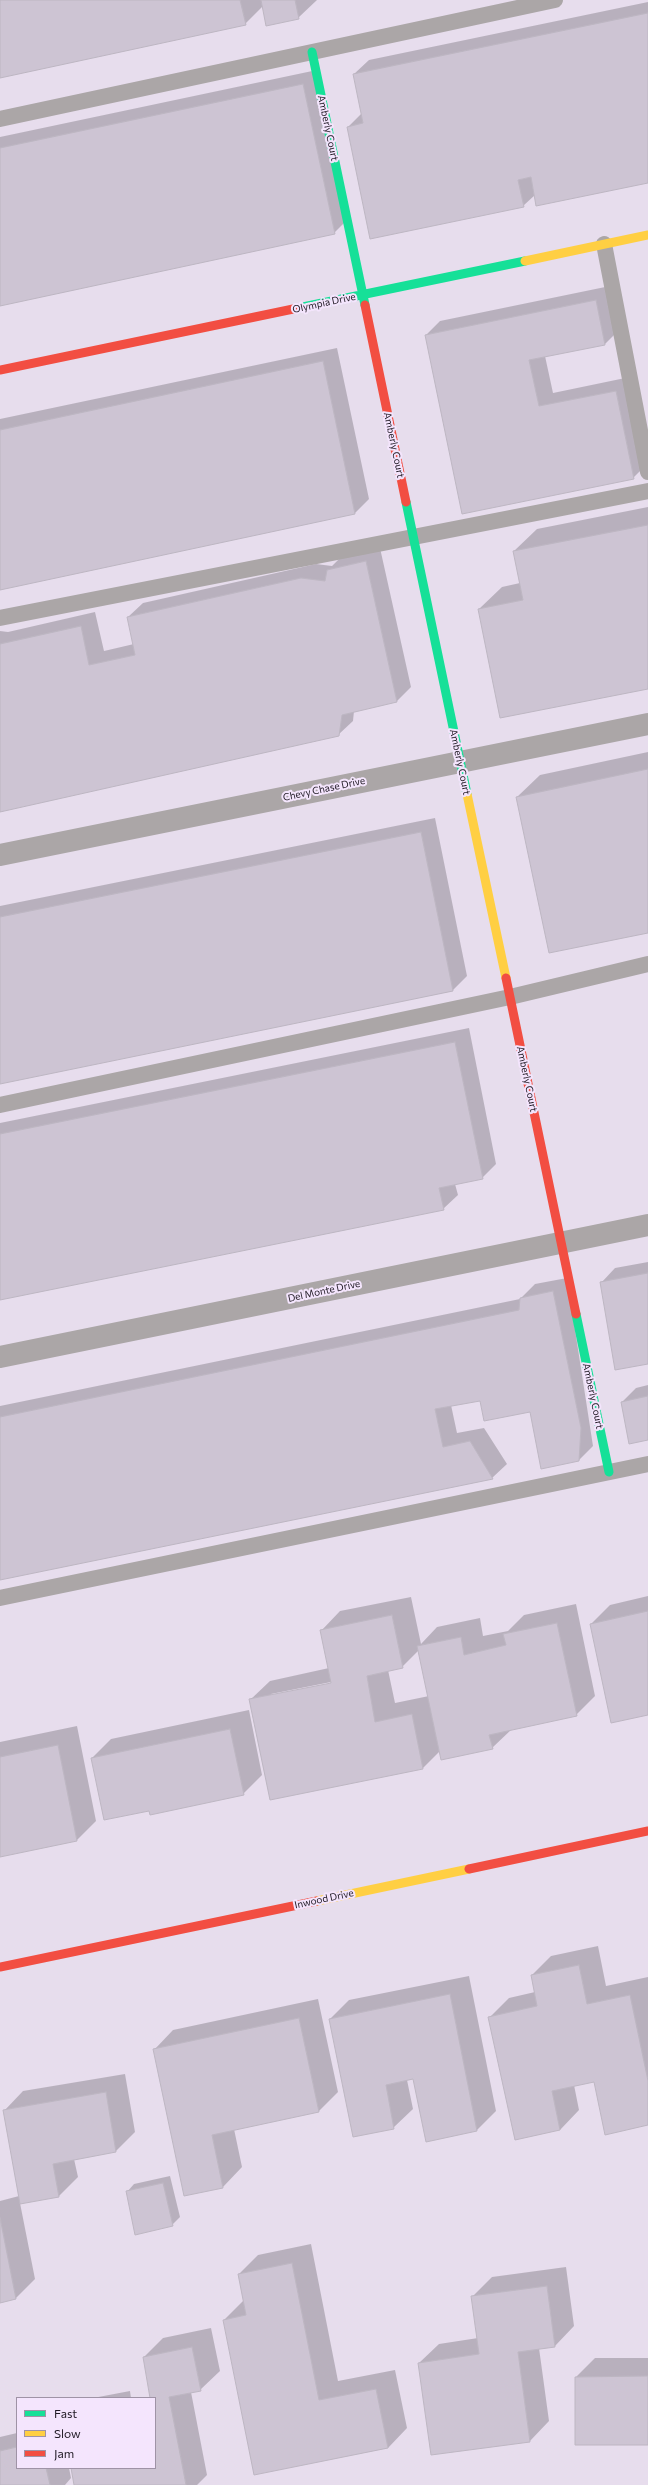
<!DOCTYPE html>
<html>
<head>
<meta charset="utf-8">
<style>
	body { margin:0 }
	#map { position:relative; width:648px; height:2485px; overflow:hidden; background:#e7dded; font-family:Commissioner,sans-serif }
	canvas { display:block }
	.legend { position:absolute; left:16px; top:2397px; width:140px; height:72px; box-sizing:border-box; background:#f4e5fd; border:1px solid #9f93a6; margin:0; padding:5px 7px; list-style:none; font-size:12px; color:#1f1923 }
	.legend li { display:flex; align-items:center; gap:8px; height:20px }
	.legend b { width:20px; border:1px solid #9f93a6 }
</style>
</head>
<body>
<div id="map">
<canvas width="648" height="2485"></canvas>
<ul class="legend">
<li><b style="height:5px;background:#16e098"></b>Fast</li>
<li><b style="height:5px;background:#ffcf43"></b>Slow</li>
<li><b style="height:5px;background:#f24e42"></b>Jam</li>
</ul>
</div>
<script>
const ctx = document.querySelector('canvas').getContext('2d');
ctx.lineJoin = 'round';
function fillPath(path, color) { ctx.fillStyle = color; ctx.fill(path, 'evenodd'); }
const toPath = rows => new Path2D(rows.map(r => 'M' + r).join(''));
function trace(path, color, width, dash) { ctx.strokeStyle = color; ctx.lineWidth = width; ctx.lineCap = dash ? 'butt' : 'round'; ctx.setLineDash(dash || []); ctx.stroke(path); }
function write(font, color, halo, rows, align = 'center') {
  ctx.font = font + ' Commissioner,sans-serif'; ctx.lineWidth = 4; ctx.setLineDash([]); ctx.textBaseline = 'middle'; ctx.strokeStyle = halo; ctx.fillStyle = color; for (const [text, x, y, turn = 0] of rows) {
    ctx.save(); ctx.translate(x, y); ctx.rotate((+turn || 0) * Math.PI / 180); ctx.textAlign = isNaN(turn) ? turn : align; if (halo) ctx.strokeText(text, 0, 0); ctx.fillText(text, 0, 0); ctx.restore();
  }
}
fillPath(toPath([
	[0,0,317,0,298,18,263,6,245,24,0,77],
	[648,2,648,182,535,195,523,206,348,127,362,113,354,74,369,60],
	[317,70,348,219,334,233,0,304,0,137],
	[610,286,619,330,605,344,545,356,553,393,630,377,647,464,633,478,426,335,440,321],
	[337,348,369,499,355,513,0,589,0,419],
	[648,507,648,688,479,609,502,587,520,583,514,551,537,529],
	[380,548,411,687,397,701,354,711,353,721,338,735,0,811,0,631,8,632,95,612,104,651,134,644,128,617,143,603,316,564,332,566,342,556],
	[648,752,648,932,517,797,540,775],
	[435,818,467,976,452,991,0,1082,0,906],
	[469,1028,496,1164,482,1178,455,1184,458,1195,443,1209,0,1299,0,1123],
	[648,1262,648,1363,601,1283,615,1268],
	[567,1278,593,1446,579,1460,530,1411,480,1399,451,1405,457,1433,484,1428,507,1464,492,1478,0,1579,0,1406,520,1299,535,1284],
	[648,1385,648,1439,622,1402,636,1388],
	[648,1596,648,1714,591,1624,610,1605],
	[411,1597,421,1644,437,1627,480,1618,483,1636,508,1631,524,1615,576,1604,595,1696,576,1715,512,1729,492,1748,440,1751,423,1768,270,1799,250,1700,270,1681,329,1668,321,1631,340,1611],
	[419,1650,429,1696,395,1703,388,1670,402,1667],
	[336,1681,336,1683,271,1696,271,1694],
	[249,1710,262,1775,243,1794,150,1809,92,1758,111,1739],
	[77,1726,96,1821,77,1840,0,1856,0,1742],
	[598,1946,606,1986,648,1977,648,2124,595,2081,574,2085,579,2110,560,2130,490,2017,509,1998,535,1992,532,1975,551,1956],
	[469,1976,496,2111,477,2130,427,2141,414,2078,407,2080,413,2109,393,2128,330,2019,349,2000],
	[318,1999,338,2092,319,2111,234,2129,242,2167,223,2187,154,2050,173,2030],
	[125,2074,135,2132,116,2151,74,2159,78,2177,59,2196,20,2203,35,2279,16,2298,0,2302,0,2201,19,2196,4,2111,23,2091],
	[170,2176,180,2217,172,2225,127,2192,134,2184],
	[311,2244,338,2381,395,2370,407,2428,388,2448,254,2474,224,2320,244,2300,239,2274,258,2255],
	[566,2267,574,2326,555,2346,539,2348,549,2421,530,2441,432,2454,419,2363,439,2344,478,2338,472,2297,492,2277],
	[211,2328,220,2371,200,2390,191,2392,207,2475,197,2485,75,2485,72,2468,155,2468,155,2398,151,2398,144,2357,163,2338],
	[595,2358,648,2358,648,2444,576,2377],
	[130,2391,131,2398,93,2398],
	[17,2433,17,2468,69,2468,71,2478,65,2485,0,2485,0,2437]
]), '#0003');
const building = toPath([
	[0,0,240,0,246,25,0,78,0,0],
	[261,0,295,0,299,19,266,26,261,0],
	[648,13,648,183,536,206,531,177,518,180,524,207,370,239,347,127,363,123,353,74,648,13],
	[303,84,335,234,0,306,0,148,303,84],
	[596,300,605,345,529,360,539,406,616,391,634,479,462,514,425,335,596,300],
	[323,361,355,514,0,590,0,430,323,361],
	[648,525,648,689,500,718,478,609,523,600,513,551,648,525],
	[366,561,397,702,342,715,339,736,0,812,0,644,81,626,89,665,135,655,127,617,301,578,325,581,327,570,366,561],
	[648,769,648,933,549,953,516,797,648,769],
	[421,832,453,991,0,1084,0,917,421,832],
	[455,1042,483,1179,439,1188,444,1210,0,1300,0,1134,455,1042],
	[648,1273,648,1364,615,1370,600,1282,648,1273],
	[553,1291,581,1428,579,1461,541,1469,530,1412,484,1421,480,1401,435,1409,443,1447,470,1441,493,1479,0,1580,0,1417,519,1310,520,1298,553,1291],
	[648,1396,648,1440,629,1444,621,1402,648,1396],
	[648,1611,648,1715,611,1723,590,1624,648,1611],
	[392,1615,403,1668,367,1676,375,1722,412,1714,423,1769,270,1800,249,1699,331,1683,320,1630,392,1615],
	[557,1623,577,1716,489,1735,493,1749,441,1760,417,1646,461,1637,464,1655,506,1645,503,1634,557,1623],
	[230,1729,244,1795,150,1815,149,1811,104,1820,91,1758,230,1729],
	[58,1745,77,1841,0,1857,0,1757,58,1745],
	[579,1965,587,2004,630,1995,648,2081,648,2125,605,2135,594,2082,552,2091,560,2130,515,2140,488,2017,537,2006,531,1975,579,1965],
	[450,1994,477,2131,426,2142,413,2079,386,2085,394,2129,353,2137,329,2019,450,1994],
	[299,2018,319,2112,212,2135,223,2188,184,2196,153,2049,299,2018],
	[106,2092,116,2152,53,2164,59,2197,20,2204,3,2110,106,2092],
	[163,2183,173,2226,135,2235,126,2191,163,2183],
	[0,2218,16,2299,0,2303,0,2218],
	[292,2263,319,2400,376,2389,388,2448,254,2475,223,2320,246,2315,238,2274,292,2263],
	[547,2286,555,2347,518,2352,530,2442,431,2455,418,2363,479,2354,471,2296,547,2286],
	[192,2347,201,2391,169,2397,186,2485,74,2485,71,2468,155,2468,155,2398,150,2398,143,2357,192,2347],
	[648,2376,648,2445,575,2445,575,2377,648,2376],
	[17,2447,17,2468,46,2468,50,2485,0,2485,0,2451,17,2447]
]);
fillPath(building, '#cdc4d3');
trace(building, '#bdb6c2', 1);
trace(toPath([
	[0,119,555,0],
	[604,244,648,472],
	[0,618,648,491],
	[0,1105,510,997,648,964],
	[0,1598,648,1464]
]), '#aba6a7', 16);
trace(toPath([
	[0,855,648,724],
	[0,1357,648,1225]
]), '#aba6a7', 22);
trace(toPath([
	[312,52,365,305],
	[298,308,525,261],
	[406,502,467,794],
	[576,1314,609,1472]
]), '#16e098', 9);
trace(toPath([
	[525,261,648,235],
	[467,794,506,978],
	[317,1901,469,1869]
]), '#ffcf43', 9);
trace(toPath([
	[365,305,406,502],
	[0,370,298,308],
	[506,978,576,1314],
	[469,1869,648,1831],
	[0,1967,317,1901]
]), '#f24e42', 9);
write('10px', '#1f1923', '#f4e5fd', [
	["Amberly Court",328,128,78],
	["Olympia Drive",324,303,-12],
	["Amberly Court",394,445,78],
	["Amberly Court",460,762,78],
	["Chevy Chase Drive",324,789,-12],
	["Amberly Court",527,1079,78],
	["Del Monte Drive",324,1291,-12],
	["Amberly Court",593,1396,78],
	["Inwood Drive",324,1899,-12]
]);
</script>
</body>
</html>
